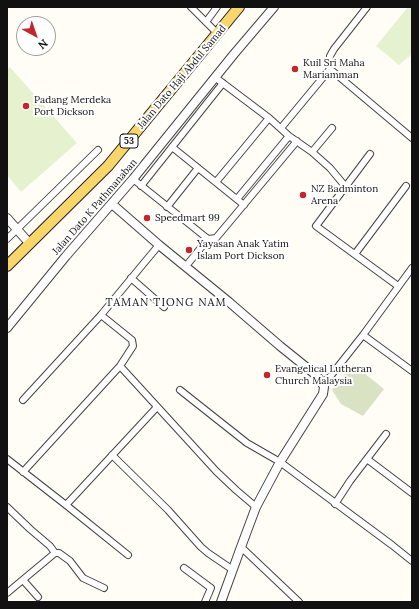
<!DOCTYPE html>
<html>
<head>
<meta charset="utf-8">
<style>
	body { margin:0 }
	#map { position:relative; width:419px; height:609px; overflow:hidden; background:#fffdf5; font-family:Lora,serif }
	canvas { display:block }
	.frame { position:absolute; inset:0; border:8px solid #111; pointer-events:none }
	.north { position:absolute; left:16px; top:16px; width:40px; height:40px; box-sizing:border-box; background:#fff; border:1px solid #a0a0a0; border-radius:50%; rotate:140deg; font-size:11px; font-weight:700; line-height:16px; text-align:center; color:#111 }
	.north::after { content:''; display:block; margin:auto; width:14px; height:18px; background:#c4262e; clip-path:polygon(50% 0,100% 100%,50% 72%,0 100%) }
</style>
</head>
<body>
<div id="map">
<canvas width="419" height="609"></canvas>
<div class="frame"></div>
<div class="north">N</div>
</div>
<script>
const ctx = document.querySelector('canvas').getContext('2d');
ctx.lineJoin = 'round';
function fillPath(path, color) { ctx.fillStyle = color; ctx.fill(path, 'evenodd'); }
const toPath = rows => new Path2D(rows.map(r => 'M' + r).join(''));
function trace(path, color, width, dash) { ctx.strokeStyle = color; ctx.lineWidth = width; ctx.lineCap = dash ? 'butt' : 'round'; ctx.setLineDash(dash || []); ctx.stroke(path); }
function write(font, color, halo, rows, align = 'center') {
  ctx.font = font + ' Lora,serif'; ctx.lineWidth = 4; ctx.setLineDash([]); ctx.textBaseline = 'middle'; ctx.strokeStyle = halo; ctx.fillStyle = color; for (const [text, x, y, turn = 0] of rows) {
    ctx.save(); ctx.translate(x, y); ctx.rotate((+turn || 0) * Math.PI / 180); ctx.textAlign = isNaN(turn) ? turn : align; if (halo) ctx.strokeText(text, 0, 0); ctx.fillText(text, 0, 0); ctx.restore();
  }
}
fillPath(toPath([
	[353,364,384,389,363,416,341,404,332,390]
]), '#d9e3c4');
fillPath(toPath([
	[408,7,412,7,412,54,399,65,376,46],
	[10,67,77,143,21,192,7,175,7,70]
]), '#e6f2cf');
const minor = toPath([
	[191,7,218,34],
	[367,7,334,49,330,56,329,63,330,69,412,138],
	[206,22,217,7],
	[216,78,269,118,289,136,312,152,330,168,345,186],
	[281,128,330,69],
	[172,147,244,205],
	[312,152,332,128],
	[370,154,316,226,398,286],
	[133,179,208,239],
	[216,182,269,118],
	[141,186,223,83],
	[237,199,289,136],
	[167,207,198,168],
	[7,239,98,150],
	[355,254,406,186],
	[186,266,208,239,216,238,297,141],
	[131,278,164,307],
	[363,335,412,371],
	[120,366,216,471,236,490,256,507],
	[322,383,329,378,363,335,412,268],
	[180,390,247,443,280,462,392,545,412,561],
	[23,400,101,315,144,263,159,245],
	[112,455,168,510,201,547,208,553,233,570],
	[7,459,66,505,128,555],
	[367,459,412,493],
	[23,472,120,366,133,346,132,340,101,315],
	[335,504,350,481,386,434],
	[66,505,157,407],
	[7,507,30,529,50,546,55,553,59,553,70,561,83,578,104,588],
	[241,547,299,602],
	[184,568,211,588,205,602],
	[23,580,38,597],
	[7,593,55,553]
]);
const tertiary = toPath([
	[112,204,159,245,229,302,280,346,316,375,322,383,324,387,323,394,280,462,256,507,241,547,221,602],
	[7,218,30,244],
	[7,328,66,256,133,179,234,54,274,7]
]);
const primary = toPath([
	[7,266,108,166,239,7]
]);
trace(minor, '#444', 8);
trace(tertiary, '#444', 10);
trace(primary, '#222', 12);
trace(minor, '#fff', 6);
trace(tertiary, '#fff', 8);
trace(primary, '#f9d66b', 10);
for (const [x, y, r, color] of [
	[295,69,4,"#c4262e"],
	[26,106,4,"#c4262e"],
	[303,195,4,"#c4262e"],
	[147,218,4,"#c4262e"],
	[189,250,4,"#c4262e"],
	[267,375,4,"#c4262e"]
]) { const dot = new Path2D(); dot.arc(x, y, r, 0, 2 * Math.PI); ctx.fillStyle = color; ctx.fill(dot); trace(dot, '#fff', 1.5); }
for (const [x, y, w] of [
	[129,141,18]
]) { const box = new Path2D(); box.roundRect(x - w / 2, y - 7, w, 14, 3); ctx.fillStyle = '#fff'; ctx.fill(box); trace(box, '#111', 1); }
write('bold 9px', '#111', null, [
	["53",129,141]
]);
write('10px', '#111', '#fff', [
	["Kuil Sri Maha",303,63],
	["Mariamman",303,75],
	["Padang Merdeka",34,100],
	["Port Dickson",34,112],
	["NZ Badminton",311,189],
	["Arena",311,201],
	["Speedmart 99",155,218],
	["Yayasan Anak Yatim",197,244],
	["Islam Port Dickson",197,256],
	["Evangelical Lutheran",275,369],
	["Church Malaysia",275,381]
], 'left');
write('10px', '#111', '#fff', [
	["Jalan Dato Haji Abdul Samad",182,77,-50],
	["Jalan Dato K Pathmanaban",95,207,-49]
]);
ctx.letterSpacing = '1px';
write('11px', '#111', '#fff', [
	["TAMAN TIONG NAM",166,303]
]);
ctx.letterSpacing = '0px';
</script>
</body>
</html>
